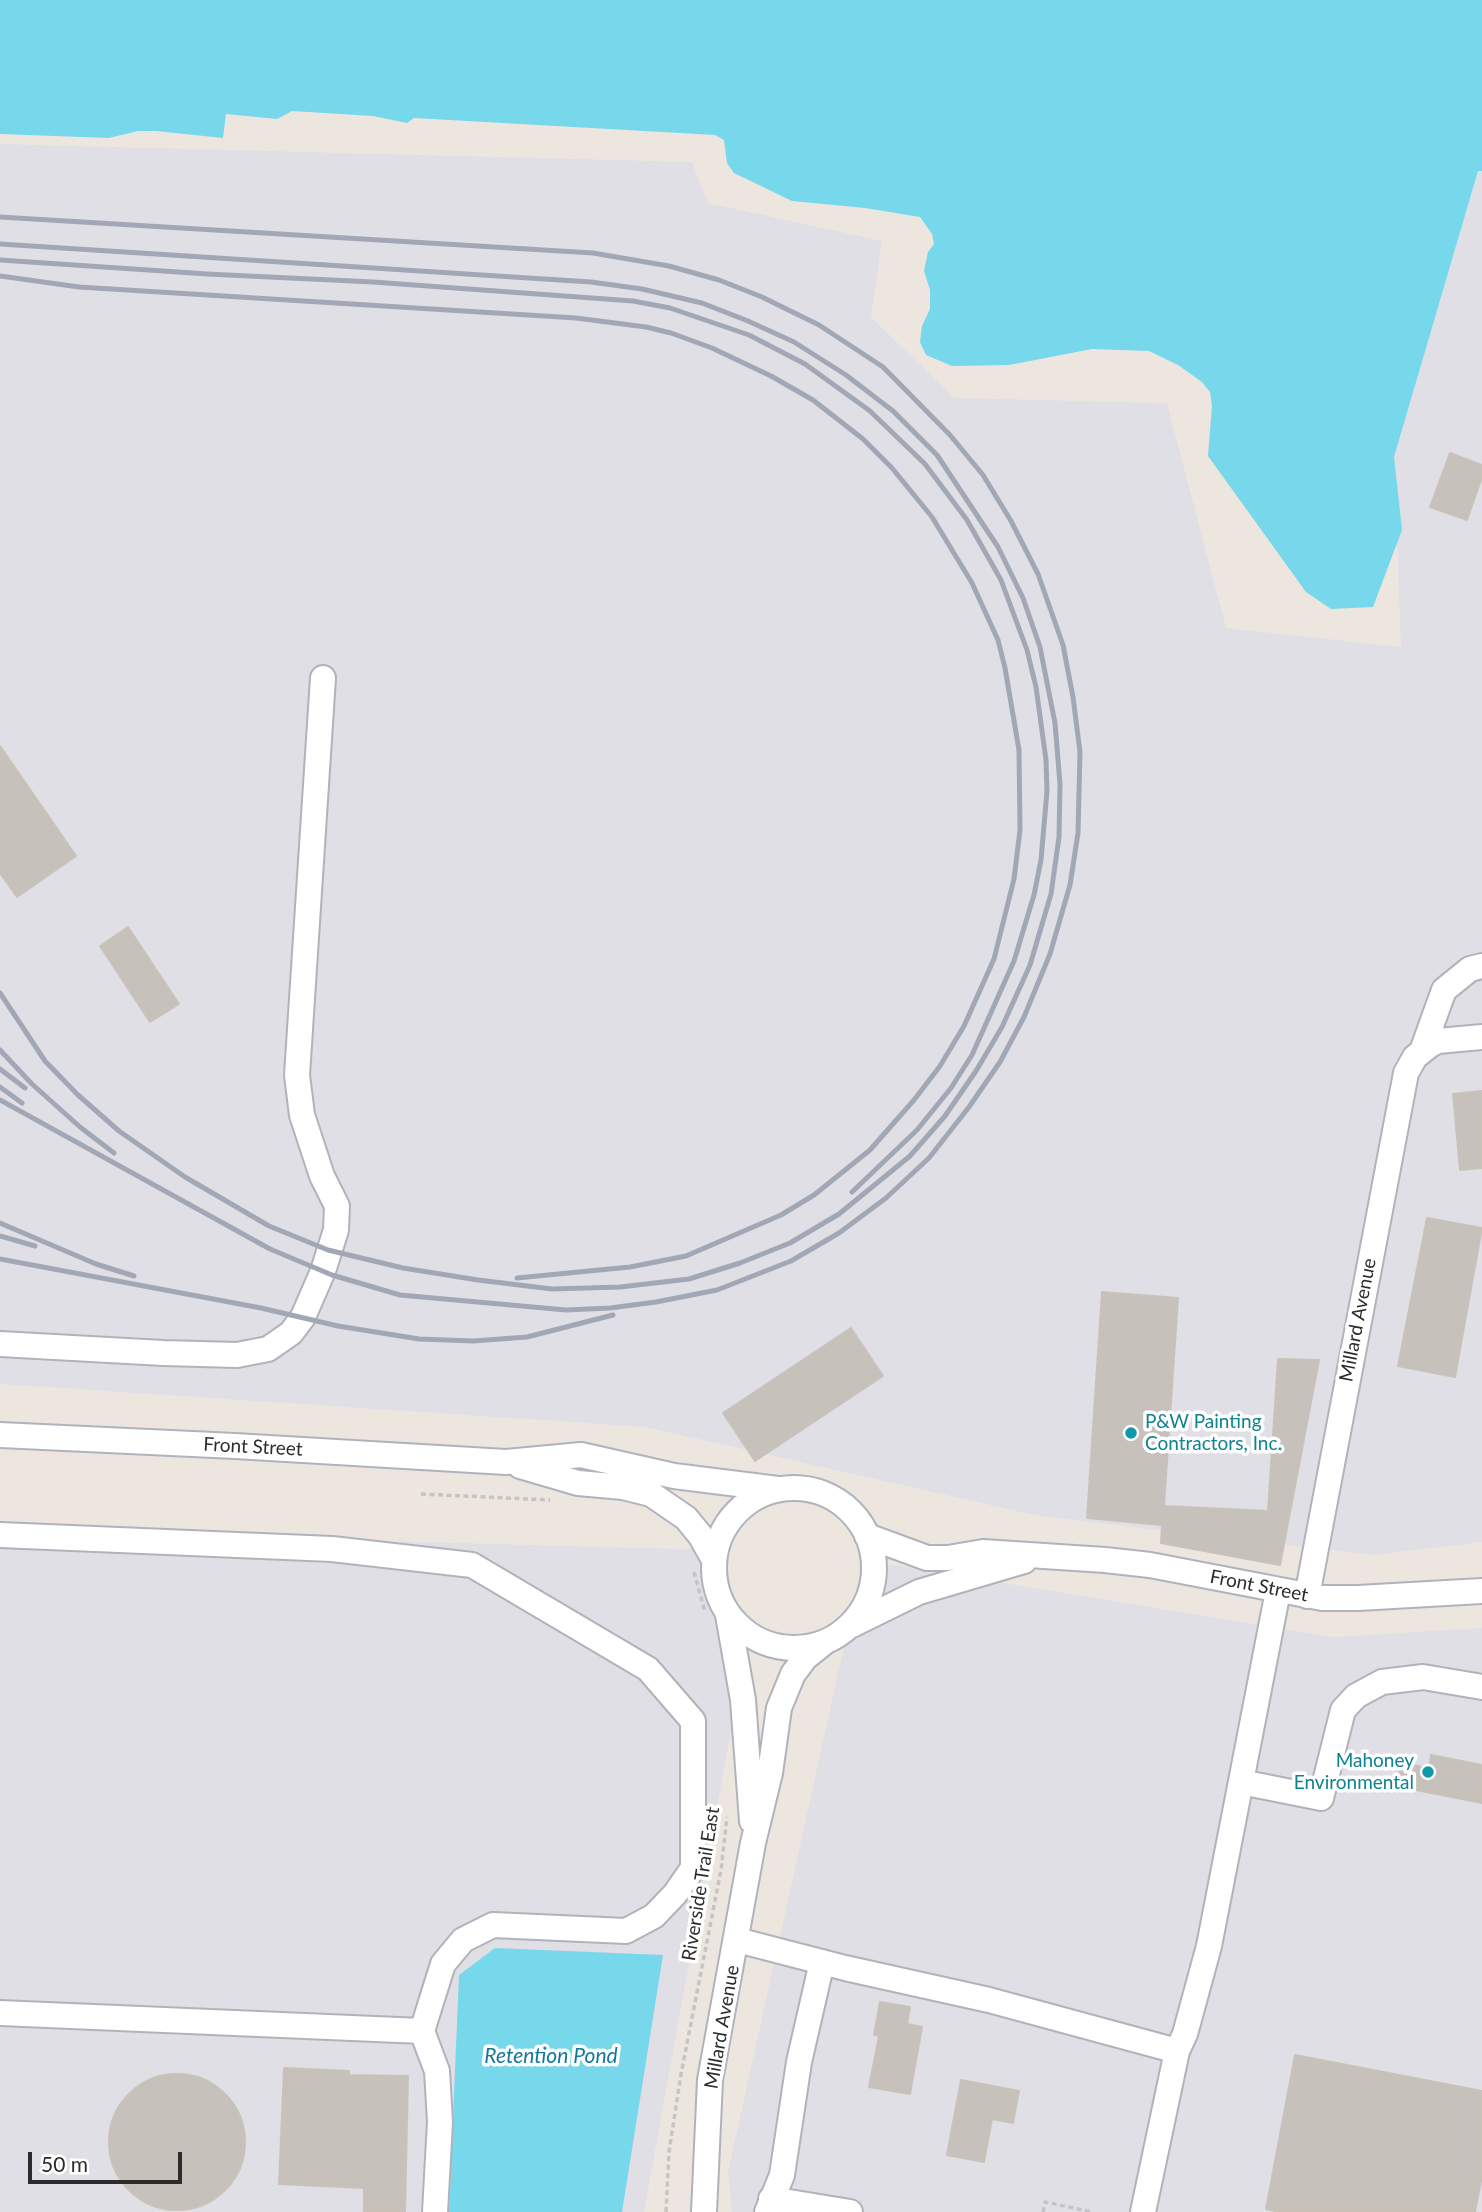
<!DOCTYPE html>
<html>
<head>
<meta charset="utf-8">
<style>
	body { margin:0 }
	#map { position:relative; width:1482px; height:2212px; overflow:hidden; background:#ede6df; font-family:Lato,sans-serif }
	canvas { display:block }
	.scale { position:absolute; left:28px; top:2152px; width:154px; height:32px; box-sizing:border-box; border:4px solid #2c2c2c; border-top:0; padding-left:9px; font-size:21px; line-height:24px; white-space:nowrap; color:#2c2c2c; -webkit-text-stroke:5px #fff; paint-order:stroke }
</style>
</head>
<body>
<div id="map">
<canvas width="1482" height="2212"></canvas>
<div class="scale">50 m</div>
</div>
<script>
const ctx = document.querySelector('canvas').getContext('2d');
ctx.lineJoin = 'round';
function fillPath(path, color) { ctx.fillStyle = color; ctx.fill(path, 'evenodd'); }
const toPath = rows => new Path2D(rows.map(r => 'M' + r).join(''));
function trace(path, color, width, dash) { ctx.strokeStyle = color; ctx.lineWidth = width; ctx.lineCap = dash ? 'butt' : 'round'; ctx.setLineDash(dash || []); ctx.stroke(path); }
function write(font, color, halo, rows, align = 'center') {
  ctx.font = font + ' Lato,sans-serif'; ctx.lineWidth = 7; ctx.setLineDash([]); ctx.textBaseline = 'middle'; ctx.strokeStyle = halo; ctx.fillStyle = color; for (const [text, x, y, turn = 0] of rows) {
    ctx.save(); ctx.translate(x, y); ctx.rotate((+turn || 0) * Math.PI / 180); ctx.textAlign = isNaN(turn) ? turn : align; if (halo) ctx.strokeText(text, 0, 0); ctx.fillText(text, 0, 0); ctx.restore();
  }
}
fillPath(toPath([
	[0,144,692,162,708,203,882,241,871,317,954,398,1167,403,1226,628,1401,647,1394,457,1478,170,1482,171,1482,1542,1374,1555,1039,1516,645,1427,0,1384],
	[0,1531,723,1550,745,1653,644,2212,0,2212],
	[863,1560,1333,1637,1482,1628,1482,2212,732,2212,728,2172]
]), '#e1dfe6');
fillPath(toPath([
	[0,0,1482,0,1482,171,1478,171,1394,457,1402,530,1373,607,1331,609,1306,592,1208,456,1212,406,1210,392,1202,382,1178,365,1149,351,1092,349,1009,365,952,366,926,355,920,342,922,326,930,309,930,290,924,271,928,252,934,244,932,234,920,217,865,208,792,201,734,173,727,163,724,140,715,135,414,118,407,123,373,116,292,111,277,119,226,114,223,138,156,131,138,131,109,138,0,134],
	[495,1948,663,1955,622,2212,449,2212,459,1975]
]), '#77d7eb');
const building = toPath([
	[1450,453,1482,465,1482,477,1467,520,1430,507,1450,453],
	[0,746,76,856,17,897,0,873,0,746],
	[128,927,179,1004,150,1022,100,946,128,927],
	[1482,1091,1482,1168,1460,1170,1453,1094,1482,1091],
	[1427,1218,1482,1228,1455,1377,1398,1366,1427,1218],
	[1102,1292,1178,1298,1164,1506,1268,1511,1278,1359,1319,1360,1280,1565,1161,1543,1162,1525,1087,1518,1102,1292],
	[851,1328,883,1376,755,1461,723,1413,851,1328],
	[1431,1755,1482,1765,1482,1803,1396,1786,1401,1763,1429,1768,1431,1755],
	[880,2002,910,2007,907,2024,922,2027,910,2094,869,2087,879,2036,874,2035,880,2002],
	[1295,2055,1482,2091,1482,2176,1475,2212,1280,2212,1266,2209,1295,2055],
	[284,2068,349,2071,349,2075,408,2076,405,2212,364,2212,364,2188,279,2184,284,2068],
	'109 2142a68 68 0 1 1 136 0a68 68 0 1 1-136 0Z',
	[961,2080,1019,2091,1013,2123,992,2119,984,2162,947,2155,961,2080]
]);
fillPath(building, '#c6c1bb');
trace(building, '#c9c2b9', 2);
const minor = toPath([
	[1422,1051,1444,990,1470,969,1482,966],
	[0,1344,163,1353,237,1355,268,1349,291,1333,303,1317,323,1271,336,1230,337,1206,322,1176,302,1115,297,1075,323,678],
	[0,1435,235,1446,506,1462,581,1455,674,1476,778,1489],
	[520,1466,578,1483,623,1487,651,1494,686,1518,700,1535,714,1560],
	'714 1568a80 80 0 1 1 160 0a80 80 0 1 1-160 0Z',
	[0,1535,332,1549,472,1565,648,1669,693,1721,693,1868,675,1894,654,1916,626,1931,493,1925,463,1940,443,1964,422,2031,0,2013],
	[867,1536,927,1558,948,1558,983,1552,1105,1560,1150,1565,1322,1598,1358,1598,1482,1591],
	[1307,1596,1406,1073,1415,1057,1430,1045,1438,1041,1482,1037],
	[728,1615,743,1700,752,1821],
	[852,1625,919,1592,1024,1561],
	[1241,1782,1321,1798,1343,1710,1356,1696,1382,1682,1423,1677,1482,1687],
	[737,1940,845,1968,989,2000,1177,2051,1185,2034,1209,1946,1278,1591],
	[422,2031,437,2071,440,2122,435,2212],
	[771,2199,850,2212],
	[704,2212,710,2080,753,1843,770,1773,779,1708,793,1674,805,1658,825,1642],
	[767,2212,782,2175,799,2062,822,1962],
	[1143,2212,1177,2051]
]);
trace(minor, '#b0b3bc', 28);
trace(toPath([
	[421,1494,550,1500],
	[694,1572,705,1612],
	[666,2212,669,2152,681,2074,721,1870,727,1817],
	[1043,2212,1045,2202,1093,2212]
]), '#c4c4c4', 3.5, [5, 3.5]);
trace(minor, '#fff', 24);
trace(toPath([
	[0,217,593,253,669,266,719,280,762,297,819,325,883,367,950,435,983,475,1011,521,1038,574,1063,645,1073,697,1080,752,1078,833,1070,885,1050,954,1024,1017,1000,1062,969,1107,929,1158,886,1198,839,1233,791,1261,717,1290,656,1302,610,1308,566,1310,400,1295,332,1275,270,1249,0,1100],
	[0,244,591,282,642,289,702,303,748,321,794,342,846,375,893,411,937,455,998,547,1023,598,1040,647,1055,723,1060,784,1059,837,1051,894,1030,965,1002,1027,976,1071,945,1116,910,1156,839,1214,790,1243,740,1263,689,1279,620,1287,552,1289,478,1280,403,1268,328,1250,269,1226,185,1177,119,1131,78,1095,45,1061,0,993],
	[0,260,207,274,373,282,633,301,670,308,749,335,805,364,870,411,925,464,967,520,1001,580,1027,650,1036,687,1046,760,1047,791,1041,860,1034,895,1014,961,972,1055,951,1088,917,1130,852,1192],
	[0,276,79,287,576,318,646,327,671,333,712,348,771,376,813,400,863,439,892,468,932,517,972,583,998,640,1005,668,1019,750,1020,830,1014,879,994,959,964,1026,940,1066,914,1100,870,1150,814,1195,781,1215,686,1256,630,1267,517,1278],
	[0,1050,32,1084,80,1127,114,1153],
	[0,1069,25,1088],
	[0,1087,22,1103],
	[0,1223,96,1264,134,1276],
	[0,1236,35,1246],
	[0,1259,261,1308,338,1326,419,1339,473,1341,527,1337,613,1315]
]), '#a2a7b6', 5);
for (const [x, y, r, color] of [
	[1131,1433,7,"#0f9aa8"],
	[1428,1772,7,"#0f9aa8"]
]) { const dot = new Path2D(); dot.arc(x, y, r, 0, 2 * Math.PI); ctx.fillStyle = color; ctx.fill(dot); trace(dot, '#fff', 2.5); }
write('19px', '#2c2c2c', '#fff', [
	["Millard Avenue",1358,1320,-79],
	["Front Street",253,1447,3],
	["Front Street",1259,1586,11],
	["Riverside Trail East",701,1884,-81],
	["Millard Avenue",722,2027,-80]
]);
write('19px', '#0d838f', '#fff', [
	["P&W Painting",1145,1422],
	["Contractors, Inc.",1145,1444],
	["Mahoney",1414,1761,"right"],
	["Environmental",1414,1783,"right"]
], 'left');
write('italic 21px', '#13789a', '#fff', [
	["Retention Pond",551,2056]
]);
</script>
</body>
</html>
